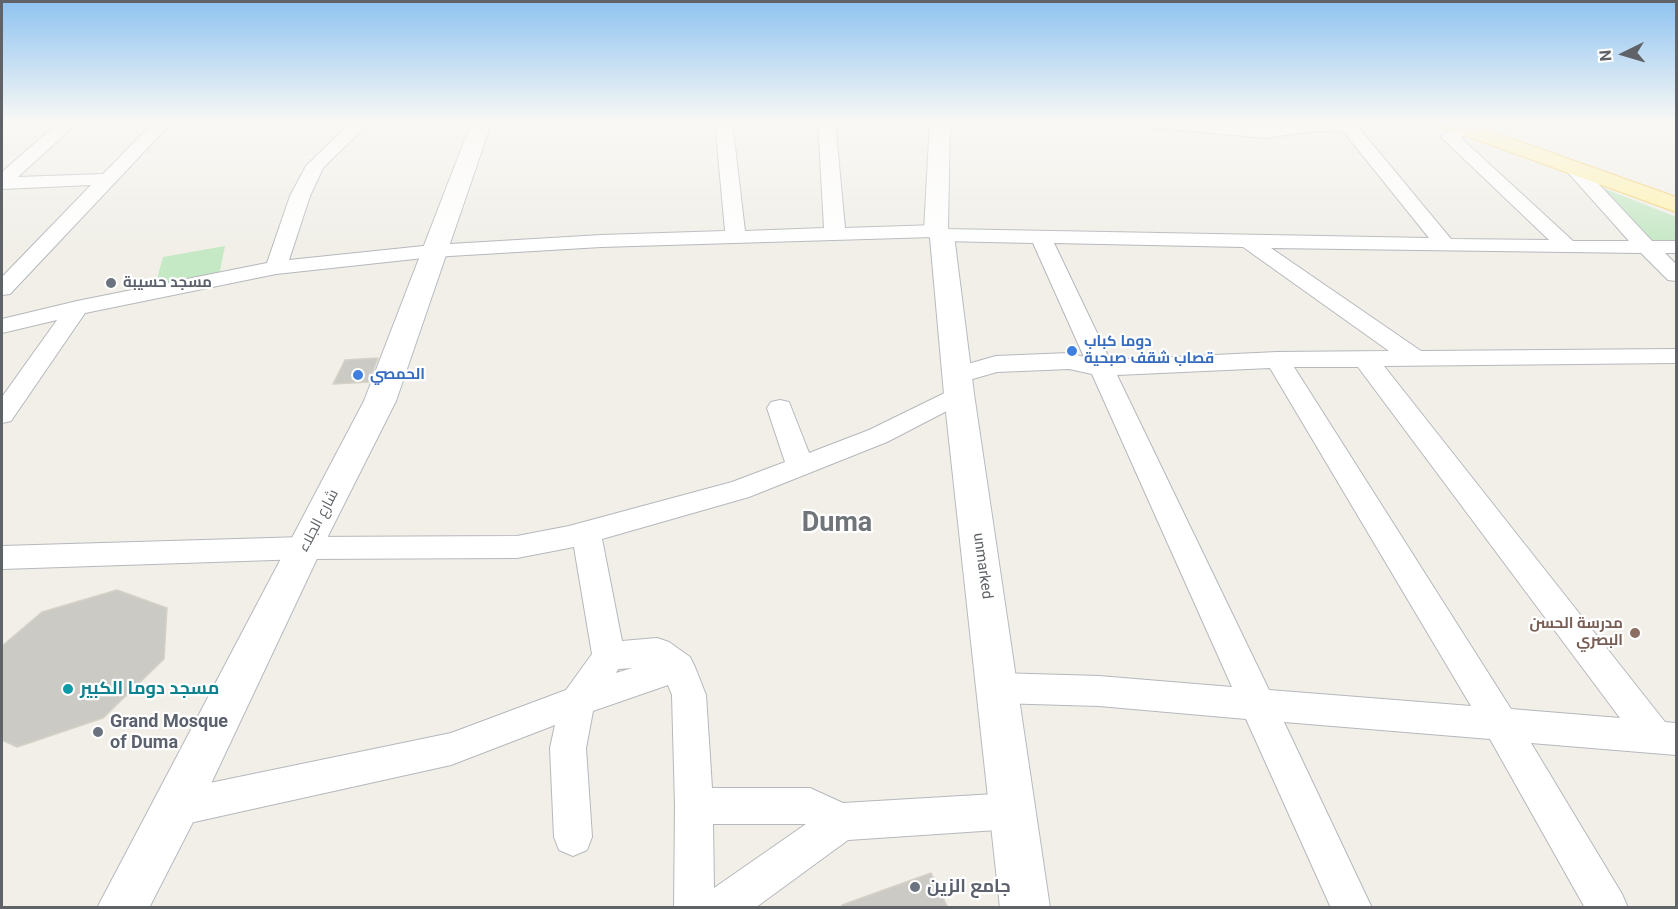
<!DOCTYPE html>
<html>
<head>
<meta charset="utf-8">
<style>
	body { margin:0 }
	#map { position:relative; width:1678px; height:909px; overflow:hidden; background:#f1efe8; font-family:Roboto,sans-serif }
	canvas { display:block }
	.frame { position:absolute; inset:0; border:3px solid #5f6368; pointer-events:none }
	.north { position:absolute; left:1594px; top:24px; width:60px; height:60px; -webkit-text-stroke:4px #fff; paint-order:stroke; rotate:265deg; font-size:16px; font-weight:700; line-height:24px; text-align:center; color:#5f6368 }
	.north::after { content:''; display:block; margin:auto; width:21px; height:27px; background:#5f6368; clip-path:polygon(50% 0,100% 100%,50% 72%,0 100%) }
</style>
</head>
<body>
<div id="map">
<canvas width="1678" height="909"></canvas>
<div class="frame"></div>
<div class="north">N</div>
</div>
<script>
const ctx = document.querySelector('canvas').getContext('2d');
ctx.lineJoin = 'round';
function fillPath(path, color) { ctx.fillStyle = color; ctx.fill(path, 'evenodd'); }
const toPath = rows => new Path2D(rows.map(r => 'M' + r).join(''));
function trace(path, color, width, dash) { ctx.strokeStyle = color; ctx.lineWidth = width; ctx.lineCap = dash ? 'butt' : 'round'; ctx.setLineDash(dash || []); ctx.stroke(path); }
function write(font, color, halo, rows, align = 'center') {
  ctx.font = font + ' Roboto,Cairo,sans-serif'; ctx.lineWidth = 4.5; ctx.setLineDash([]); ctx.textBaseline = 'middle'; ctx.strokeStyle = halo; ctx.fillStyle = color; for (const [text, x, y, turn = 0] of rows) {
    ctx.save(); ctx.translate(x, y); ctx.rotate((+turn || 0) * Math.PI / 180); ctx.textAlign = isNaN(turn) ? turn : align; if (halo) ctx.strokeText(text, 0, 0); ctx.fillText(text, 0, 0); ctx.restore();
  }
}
fillPath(toPath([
	[1603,188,1676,217,1676,243,1655,243],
	[225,246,219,276,154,290,163,257]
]), '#c5e8c5');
const building = toPath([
	[378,358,369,382,333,384,345,360,378,358],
	[117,590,167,608,164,659,103,718,17,747,2,740,2,646,42,612,117,590],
	[931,873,948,908,842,908,842,905,931,873]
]);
fillPath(building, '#cccac5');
trace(building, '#d6d1c6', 1.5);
const street = toPath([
	[60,121,79,121,18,177,103,174,155,121,173,121,10,294,2,295,2,277,91,185,2,189,2,172,60,121],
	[352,121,371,121,323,168,310,196,289,260,433,245,601,235,725,231,715,121,732,121,745,231,824,228,818,121,835,121,845,228,936,225,945,229,1429,238,1339,126,1342,122,1348,121,1354,122,1451,239,1549,240,1441,137,1444,133,1465,124,1471,125,1474,129,1461,138,1573,241,1629,241,1564,168,1566,164,1580,164,1652,241,1676,241,1676,253,1665,253,1676,264,1676,281,1668,280,1641,253,1271,248,1421,351,1676,349,1676,363,1384,366,1665,722,1676,723,1676,755,1531,743,1622,894,1628,908,1585,908,1490,739,1284,722,1372,908,1331,908,1246,719,1099,706,998,703,986,698,981,688,986,678,998,673,1099,676,1232,687,1092,374,1069,369,997,372,959,383,950,381,947,375,950,369,996,356,1069,353,1084,357,1033,243,942,241,933,237,601,247,433,257,276,274,85,313,11,421,2,423,2,397,57,320,2,333,2,319,77,301,267,263,290,196,306,166,352,121],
	[1054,243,1243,247,1389,351,1277,352,1110,360,1054,243],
	[1294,367,1358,367,1620,718,1511,709,1294,367],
	[1270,368,1471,706,1269,690,1117,375,1270,368],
	[959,386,968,388,972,394,968,400,887,442,749,497,602,539,622,641,657,638,669,642,690,657,695,667,706,695,712,788,810,788,843,803,1012,793,1025,798,1031,811,1025,824,1012,829,848,840,755,908,674,908,675,806,672,695,668,685,593,711,586,748,592,837,587,850,573,856,559,850,554,837,550,748,555,725,451,765,176,826,163,821,157,808,163,795,176,790,451,733,566,690,592,654,574,547,517,558,304,559,2,569,2,546,304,537,517,536,569,526,732,482,785,462,767,408,771,402,780,400,789,402,809,453,869,430,959,386],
	[632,668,616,673,618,669,632,668],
	[713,824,806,824,714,888,713,824]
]);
const secondary = toPath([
	[472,121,492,121,396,401,322,548,192,824,149,908,97,908,364,401,472,121],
	[930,121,950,121,948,228,954,235,974,394,1050,908,1000,908,944,394,930,238,924,231,930,121],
	[1137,121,1214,121,1265,126,1299,121,1372,121,1369,125,1348,132,1315,131,1265,138,1147,127,1140,125,1137,121]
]);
const primary = toPath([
	[1433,121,1462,121,1676,197,1676,212,1436,125,1433,121]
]);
trace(street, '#b5b8bc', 2);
trace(secondary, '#b6babf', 2);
trace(primary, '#f2c960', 2);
fillPath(street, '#fff');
fillPath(secondary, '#fff');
fillPath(primary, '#fff2af');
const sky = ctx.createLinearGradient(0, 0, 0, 248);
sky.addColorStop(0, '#8fc3f1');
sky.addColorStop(0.49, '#f9f8f5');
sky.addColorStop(1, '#f9f8f500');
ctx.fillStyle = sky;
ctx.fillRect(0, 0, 1678, 248);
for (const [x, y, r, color] of [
	[111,283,6,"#6b7280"],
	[1072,351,6,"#3f7fe0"],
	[358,375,6,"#3f7fe0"],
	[1635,633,6,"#8d6e63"],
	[68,689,6,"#0f9aa8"],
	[98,732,6,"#6b7280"],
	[915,887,6,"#6b7280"]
]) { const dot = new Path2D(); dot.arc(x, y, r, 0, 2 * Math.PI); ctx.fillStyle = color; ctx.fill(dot); trace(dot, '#fff', 2); }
write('bold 15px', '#5b616d', '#fff', [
	["مسجد حسيبة",123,283]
], 'left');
write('bold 15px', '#366cbe', '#fff', [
	["دوما كباب",1084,342],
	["قصاب شقف صبحية",1084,359],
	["الحمصي",370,375]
], 'left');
write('15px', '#5f6368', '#fff', [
	["شارع الجلاء",319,521,-62],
	["unmarked",982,566,82]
]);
write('bold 15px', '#785e54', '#fff', [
	["مدرسة الحسن",1623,624],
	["البصري",1623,641]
], 'right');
write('bold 18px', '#0d838f', '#fff', [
	["مسجد دوما الكبير",80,689]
], 'left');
write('bold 18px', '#5b616d', '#fff', [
	["Grand Mosque",110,722],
	["of Duma",110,743],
	["جامع الزين",927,887]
], 'left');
write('bold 27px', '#70757a', '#fff', [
	["Duma",837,524]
]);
</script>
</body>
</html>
